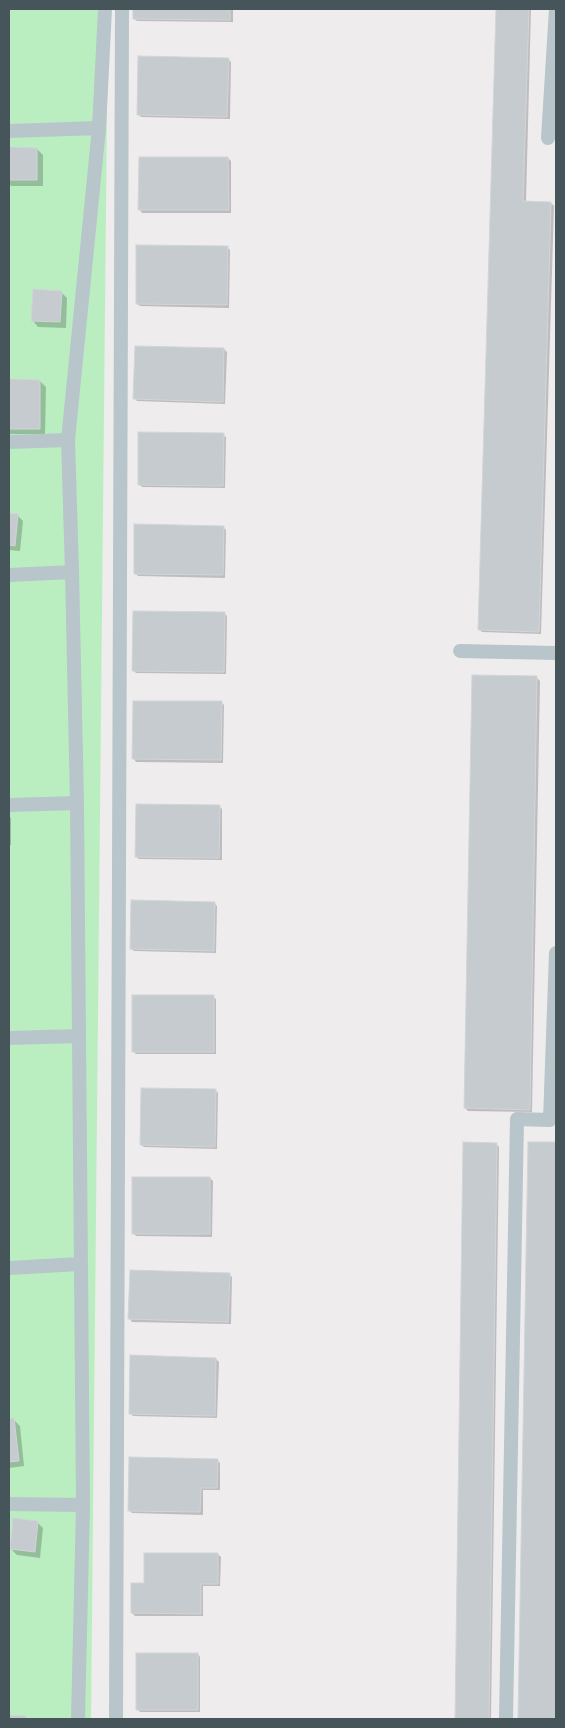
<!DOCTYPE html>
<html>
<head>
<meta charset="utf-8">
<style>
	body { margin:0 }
	#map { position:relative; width:565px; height:1728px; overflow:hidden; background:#efeced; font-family:"DM Sans",sans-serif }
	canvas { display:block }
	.frame { position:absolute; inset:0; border:10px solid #45555a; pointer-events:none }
</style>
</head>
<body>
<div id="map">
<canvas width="565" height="1728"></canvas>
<div class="frame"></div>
</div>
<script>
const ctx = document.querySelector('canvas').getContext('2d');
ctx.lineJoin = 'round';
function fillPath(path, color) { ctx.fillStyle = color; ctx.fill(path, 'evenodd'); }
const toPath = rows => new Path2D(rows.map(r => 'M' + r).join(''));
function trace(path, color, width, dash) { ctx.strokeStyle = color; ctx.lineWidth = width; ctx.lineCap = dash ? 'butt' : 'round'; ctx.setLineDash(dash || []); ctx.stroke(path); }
fillPath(toPath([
	[9,9,108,9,91,1719,9,1719]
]), '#baeec1');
fillPath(toPath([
	[134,9,233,9,233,22,137,21,134,19],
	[497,9,531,9,526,202,551,203,554,206,541,634,482,632,479,629],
	[228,59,231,62,230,119,141,117,138,114],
	[9,149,37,149,43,155,43,186,11,186,9,183],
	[228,158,231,161,231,213,142,213,140,210],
	[227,247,230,250,229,308,140,306,137,304],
	[61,292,67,298,66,328,38,327,33,321],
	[224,349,227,352,225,404,137,401,134,398],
	[9,381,40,381,46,387,45,434,9,434],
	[223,435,226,437,225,488,142,487,139,484],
	[9,514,17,515,23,521,20,551,9,550],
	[223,527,226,530,225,578,138,576,135,573],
	[224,613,227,616,226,674,136,673,133,670],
	[537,678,540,681,532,1112,468,1111,465,1108],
	[221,702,224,705,223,763,136,762,134,759],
	[219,806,222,809,222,860,139,859,136,857],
	[9,816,11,818,11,845,9,845],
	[214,903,217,906,216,953,134,951,131,949],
	[213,997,216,999,216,1054,136,1054,133,1051],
	[215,1090,218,1093,217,1149,144,1147,141,1145],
	[530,1143,556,1144,556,1719,520,1719],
	[464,1144,496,1144,499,1147,491,1719,456,1719],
	[210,1178,213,1181,212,1237,136,1236,134,1234],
	[229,1274,232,1277,231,1324,132,1322,130,1319],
	[216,1359,219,1362,217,1418,133,1416,130,1413],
	[9,1420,14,1420,20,1426,24,1466,9,1468],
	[217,1460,220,1463,220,1490,203,1490,203,1515,132,1513,129,1510],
	[37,1522,43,1528,40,1558,17,1555,11,1549],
	[218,1554,221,1557,220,1586,203,1586,203,1616,135,1616,132,1613,145,1584],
	[198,1654,200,1657,200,1712,140,1712,137,1709]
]), '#0003');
const building = toPath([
	[133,9,230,9,230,20,133,19,133,9],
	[496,9,529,9,523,201,551,202,539,632,478,630,496,9],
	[138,56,229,58,227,117,137,115,138,56],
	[9,147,37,148,37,180,9,180,9,147],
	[139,157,228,157,229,210,138,210,139,157],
	[136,245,228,246,227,305,136,304,136,245],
	[33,289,62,291,60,322,31,321,33,289],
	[135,346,224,348,223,402,133,399,135,346],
	[9,379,40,380,40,429,9,429,9,379],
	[138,432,224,433,223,486,138,485,138,432],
	[9,513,18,514,15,546,9,545,9,513],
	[134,524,224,526,223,575,134,574,134,524],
	[133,611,225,612,224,672,132,671,133,611],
	[472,675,537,676,530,1110,464,1108,472,675],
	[133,701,222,701,221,760,132,759,133,701],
	[136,804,220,805,219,858,135,857,136,804],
	[131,900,215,902,214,951,130,949,131,900],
	[132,995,214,995,214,1052,132,1052,132,995],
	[141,1088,216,1089,215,1147,140,1145,141,1088],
	[463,1142,497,1143,489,1719,455,1719,463,1142],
	[528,1142,556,1142,556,1719,518,1719,528,1142],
	[132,1177,210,1177,210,1234,132,1234,132,1177],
	[130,1270,230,1273,228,1322,128,1319,130,1270],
	[130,1355,216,1358,215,1416,129,1414,130,1355],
	[14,1418,19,1461,9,1462,9,1419,14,1418],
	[129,1457,218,1459,217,1488,201,1488,200,1512,128,1511,129,1457],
	[13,1518,38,1521,35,1552,10,1549,13,1518],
	[144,1553,218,1553,218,1584,201,1584,201,1614,131,1613,131,1583,144,1583,144,1553],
	[136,1653,198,1653,198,1710,136,1710,136,1653],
	[9,1715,26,1716,26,1719,9,1719,9,1715]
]);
fillPath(building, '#c6cbcf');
trace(building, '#d0d5d8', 1);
trace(toPath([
	[9,131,99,128],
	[548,138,556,9],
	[9,442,68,440],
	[9,575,72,572],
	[460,651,556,653],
	[9,805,77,803],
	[9,1038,79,1036],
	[9,1268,80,1264],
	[9,1504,83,1505],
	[78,1719,83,1505,77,803,72,572,68,440,99,128,105,9],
	[116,1719,122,9],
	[506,1719,517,1119,550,1120,556,953]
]), '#b8c5ca', 14);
</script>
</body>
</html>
